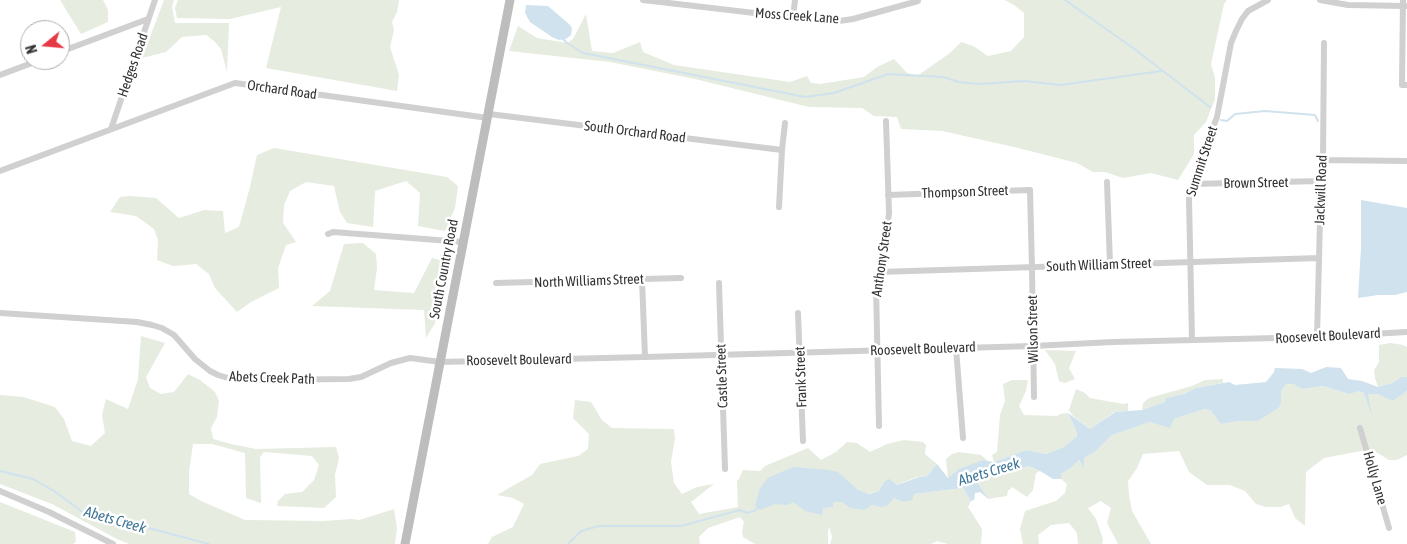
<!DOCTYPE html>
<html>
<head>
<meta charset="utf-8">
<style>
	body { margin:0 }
	#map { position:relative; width:1407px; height:544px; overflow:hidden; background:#fff; font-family:"Asap Condensed",sans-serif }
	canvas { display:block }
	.north { position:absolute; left:20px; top:20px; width:50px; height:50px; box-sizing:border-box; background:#fff; border:1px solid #adadad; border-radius:50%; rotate:253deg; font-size:14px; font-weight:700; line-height:20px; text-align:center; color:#333 }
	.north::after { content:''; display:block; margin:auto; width:18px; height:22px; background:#e63946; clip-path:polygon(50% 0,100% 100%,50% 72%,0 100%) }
</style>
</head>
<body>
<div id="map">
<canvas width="1407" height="544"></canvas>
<div class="north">N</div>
</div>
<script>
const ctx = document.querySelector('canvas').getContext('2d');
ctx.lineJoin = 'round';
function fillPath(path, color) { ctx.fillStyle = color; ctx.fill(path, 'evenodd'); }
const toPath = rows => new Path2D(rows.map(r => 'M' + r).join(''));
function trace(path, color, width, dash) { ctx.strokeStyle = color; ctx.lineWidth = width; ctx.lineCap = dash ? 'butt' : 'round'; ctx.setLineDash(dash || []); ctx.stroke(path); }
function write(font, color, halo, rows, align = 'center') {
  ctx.font = font + ' "Asap Condensed",sans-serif'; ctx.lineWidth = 5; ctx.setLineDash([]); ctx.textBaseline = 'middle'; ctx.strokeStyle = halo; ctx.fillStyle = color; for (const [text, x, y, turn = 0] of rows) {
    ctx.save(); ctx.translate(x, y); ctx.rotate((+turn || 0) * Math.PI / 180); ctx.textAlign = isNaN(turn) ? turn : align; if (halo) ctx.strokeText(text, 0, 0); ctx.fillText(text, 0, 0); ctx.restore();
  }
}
fillPath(toPath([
	[60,0,103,0,108,10,108,22,81,34],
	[164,0,174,0,172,7,175,23,229,23,227,72,221,49,214,41,206,35,182,37,166,52,142,58],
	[178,0,399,0,397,12,392,22,394,30,390,47,399,75,397,91,266,68,281,7,230,19,177,18,175,8],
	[1005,0,1227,0,1224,4,1211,64,1215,78,1215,99,1206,122,1194,135,1194,154,1178,180,1151,173,1123,178,1105,172,1093,172,1077,163,1014,147,942,131,901,129,897,117,874,116,862,108,809,107,695,79,610,62,509,51,518,26,537,38,567,43,573,39,586,14,592,51,613,53,640,42,643,52,674,65,790,82,807,76,811,83,820,84,864,77,877,67,894,59,907,73,917,76,950,53,961,42,973,46,988,56,1011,51,1024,37,1024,13,1014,5],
	[274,148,447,177,458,186,455,208,445,231,418,226,420,193,406,181,375,191,373,227,347,223,340,212,334,186,306,182,290,191,284,205,283,223,296,242,286,245,278,268,279,288,251,302,237,312,215,288,209,274,196,264,173,266,157,260,158,240,154,229,136,216,110,212,120,197,130,196,156,198,179,218,204,210,223,211,225,233,239,227,250,187,257,155],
	[363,243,376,254,377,268,374,290,414,293,432,258,445,261,435,323,426,338,424,310,312,306,330,291,344,244],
	[141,336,165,343,146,377,150,388,161,394,174,392,188,374,200,380,215,392,219,401,217,417,211,428,213,439,231,444,256,449,336,447,339,458,335,475,336,497,324,508,277,506,278,501,285,494,302,492,314,480,319,465,312,456,264,452,260,457,261,503,246,498,245,453,212,444,193,444,189,472,189,494,201,501,245,520,323,521,352,519,359,520,394,509,397,528,395,544,129,544,117,539,52,504,0,484,0,395,23,397,55,407,64,419,72,441,91,446,105,433,102,415,106,399,128,409,138,379],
	[1390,343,1403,345,1407,347,1407,377,1403,377,1392,383,1378,387,1375,378,1374,370,1379,362,1379,345],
	[1045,350,1076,351,1069,368,1075,379,1065,383,1059,381,1055,364],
	[1223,379,1223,383,1196,388,1184,394,1167,398,1165,402,1142,410,1143,403,1149,398,1192,386,1205,380],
	[1012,380,1028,380,1026,391,1019,406,1024,415,1057,416,1060,414,1068,413,1076,430,1077,436,1064,447,1046,454,1026,450,994,462,992,455,997,452,1000,415,1005,401,1003,384],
	[1286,384,1293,384,1302,389,1323,386,1349,394,1357,390,1364,393,1371,410,1367,394,1378,394,1392,400,1407,391,1407,455,1397,460,1389,460,1371,449,1324,458,1306,472,1305,526,1295,518,1289,504,1281,507,1266,507,1256,504,1245,491,1230,485,1207,485,1189,472,1179,451,1143,454,1137,468,1128,481,1129,495,1132,511,1151,544,1118,544,1107,523,1111,508,1101,501,1088,508,1096,519,1103,539,1102,544,1078,544,1077,533,1069,523,1051,525,1038,535,1039,544,1023,544,1020,529,1025,511,1056,501,1065,493,1067,484,1061,479,1061,474,1071,468,1079,460,1083,466,1084,458,1095,452,1112,435,1150,422,1170,427,1174,419,1203,409,1210,410,1221,424,1239,421,1258,421,1281,403,1281,392],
	[1076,389,1085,393,1090,398,1123,404,1128,403,1128,411,1114,412,1090,429,1073,416,1069,410],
	[575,400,591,402,602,420,612,428,674,429,675,438,671,462,674,483,682,494,697,487,714,484,691,502,699,514,738,507,737,481,739,479,743,470,760,471,765,466,808,448,821,460,836,452,847,442,857,443,870,452,887,444,904,440,923,442,926,445,925,454,937,464,927,476,917,477,896,485,884,482,879,491,833,502,842,502,850,508,872,505,880,507,894,498,903,502,914,494,963,488,971,501,968,507,982,529,981,544,948,544,937,541,931,544,830,544,832,537,829,526,828,533,828,544,755,544,743,537,742,531,744,522,740,517,708,528,699,537,700,544,488,544,492,537,513,527,524,504,513,498,497,495,532,475,540,464,578,456,588,449,589,434,573,418],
	[959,452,981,455,988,461,983,460,948,478,946,459,952,454],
	[1029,466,1040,471,1036,473,1033,490,1027,497,1012,487,1008,491,1007,496,988,499,978,483,979,476,987,474,1000,475,1014,472],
	[0,502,75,532,76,542,73,544,0,544]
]), '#e6ecdf');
fillPath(toPath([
	[526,5,548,6,569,24,572,28,571,35,566,39,559,40,552,37,530,22,525,13],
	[1361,200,1407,208,1407,292,1395,295,1378,295,1358,298,1361,248],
	[1326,367,1341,368,1348,379,1362,381,1378,387,1392,383,1402,377,1407,377,1407,391,1392,401,1378,394,1368,394,1372,416,1364,393,1358,391,1349,394,1323,386,1302,389,1293,384,1286,384,1281,392,1281,403,1278,408,1258,421,1239,421,1221,424,1210,410,1204,409,1174,419,1170,428,1150,422,1112,435,1095,452,1084,458,1084,468,1079,460,1071,468,1061,474,1061,479,1053,479,1040,471,1029,466,1013,472,1000,475,987,474,979,476,978,483,988,499,980,492,975,493,974,500,971,501,963,488,914,494,912,500,903,502,894,498,887,506,880,507,872,505,864,510,850,508,842,502,833,502,833,507,823,508,822,515,805,511,793,502,788,505,775,504,760,510,755,506,760,488,768,478,793,467,829,470,838,472,858,490,869,494,879,491,884,482,889,479,897,485,919,477,927,476,937,464,948,478,959,469,983,460,994,462,1026,450,1046,454,1064,447,1077,436,1076,430,1068,413,1090,429,1115,412,1142,410,1165,402,1166,398,1184,394,1196,388,1229,382,1235,385,1266,382,1274,372,1275,368,1302,369,1311,373]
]), '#cfe2ee');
trace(toPath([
	[1065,0,1133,48,1210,107],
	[562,38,567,43,583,53,805,97,834,93,888,74,943,77,959,82,979,84,1024,81,1060,85,1162,71],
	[1221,120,1227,121,1235,114,1265,111,1315,115,1318,121],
	[0,471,33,479,54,491,84,513,126,522,209,544],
	[568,544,581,531,599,526,681,526,740,510,747,513,756,510,759,506]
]), '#cfe2ee', 2);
trace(toPath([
	[643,0,832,22,853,19,918,1],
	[1320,0,1348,5,1406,6],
	[1403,0,1402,85,1407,85],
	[793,18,795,0],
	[60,52,148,19],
	[0,75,40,60],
	[489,114,782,150],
	[111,129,155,0],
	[1323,160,1407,161],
	[0,171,235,83,488,118],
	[1107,182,1110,264],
	[1192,184,1321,181],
	[888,195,1030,190,1032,268,1034,397],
	[779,207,782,150,785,123],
	[328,234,333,232,463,242],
	[879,272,1319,258],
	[642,279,645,357],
	[496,283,681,278],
	[719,283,725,469],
	[0,313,137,322,152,325,162,328,174,335,195,359,210,371,218,375,228,378,255,380,349,379,361,377,391,363,410,358,440,362,645,357,1033,346,1113,342,1317,337,1407,332],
	[798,313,803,441],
	[1317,337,1321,181,1323,161,1324,43],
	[1192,340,1189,199,1192,184,1217,117,1231,43,1236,31,1242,19,1248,11,1268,0],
	[956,348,963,438],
	[879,426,876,286,884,253,889,213,886,121],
	[1360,428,1389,528],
	[0,491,49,512,113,544]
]), '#d0d0d0', 6);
trace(toPath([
	[405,544,510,0]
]), '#bdbdbd', 9);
write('14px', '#333', '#fff', [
	["Moss Creek Lane",797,16,4],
	["Hedges Road",133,65,-71],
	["Orchard Road",282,90,8],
	["South Orchard Road",635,132,7],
	["Summit Street",1202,161,-72],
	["Brown Street",1256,183,-1],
	["Jackwill Road",1321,190,-88],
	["Thompson Street",965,192,-2],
	["Anthony Street",882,259,-82],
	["South William Street",1099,265,-2],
	["South Country Road",444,269,-79],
	["North Williams Street",589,281,-2],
	["Wilson Street",1033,329,-91],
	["Roosevelt Boulevard",1328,336,-3],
	["Roosevelt Boulevard",923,349,-2],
	["Roosevelt Boulevard",519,360,-1],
	["Castle Street",722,376,-92],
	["Frank Street",801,377,-92],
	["Abets Creek Path",272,378,2],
	["Holly Lane",1375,478,74]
]);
write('italic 15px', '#3f7597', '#fff', [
	["Abets Creek",989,472,-17],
	["Abets Creek",115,520,16]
]);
</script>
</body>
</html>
